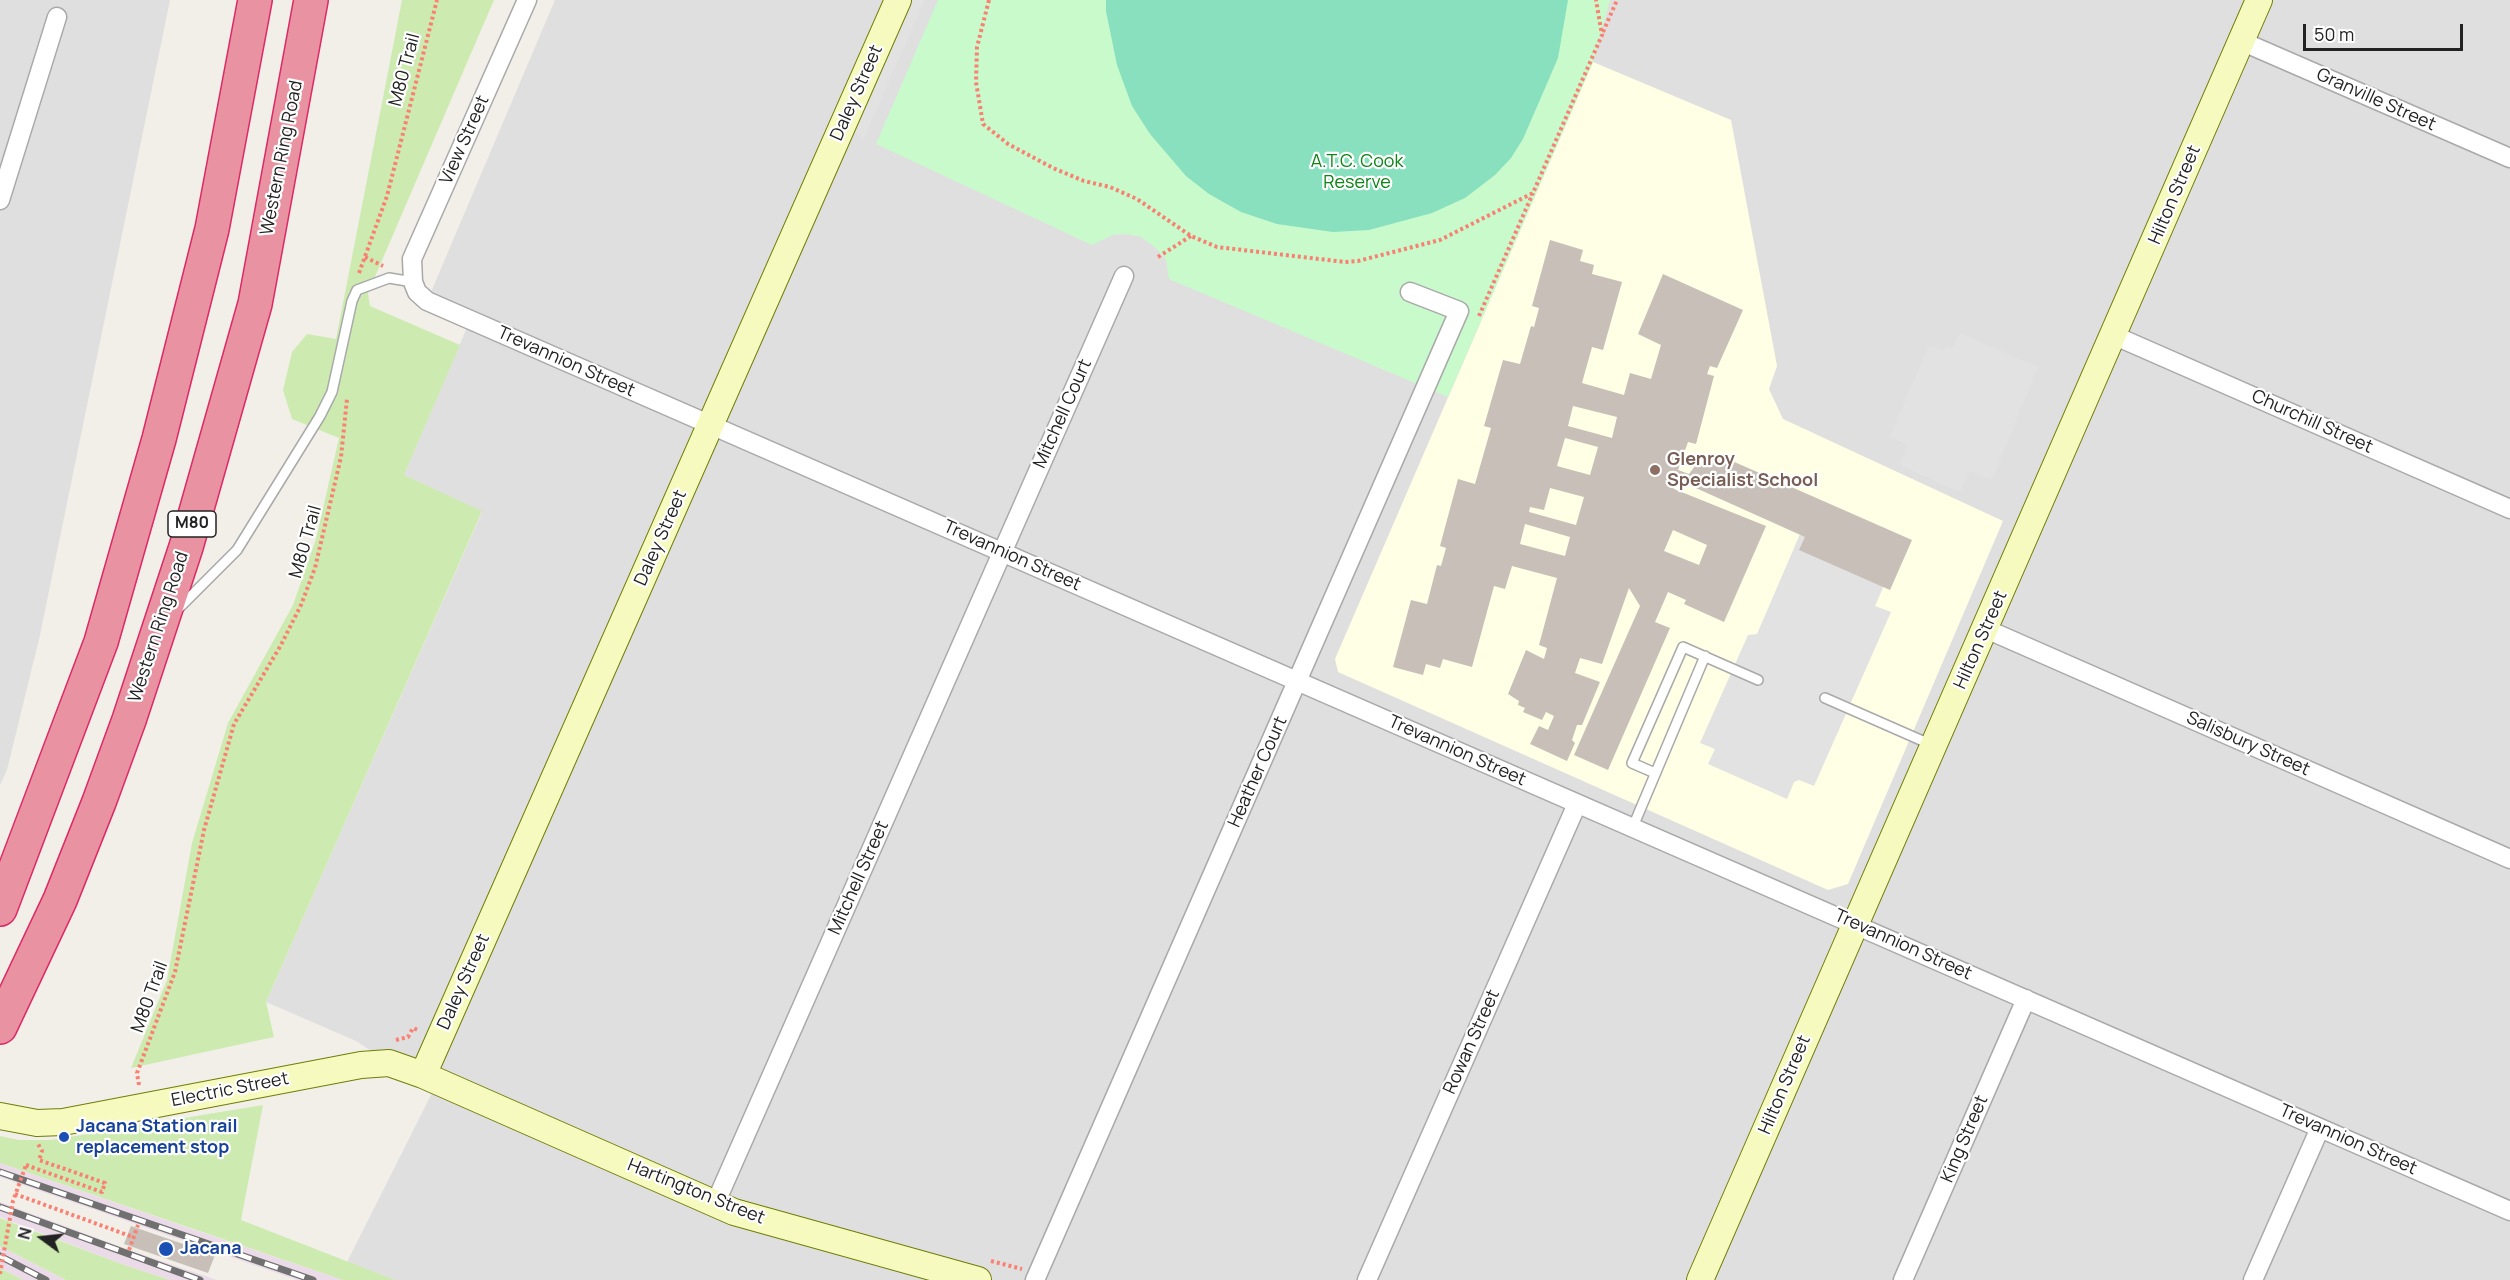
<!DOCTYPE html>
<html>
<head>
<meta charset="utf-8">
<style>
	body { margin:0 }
	#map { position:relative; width:2510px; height:1280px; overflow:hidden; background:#f2efe9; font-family:Manrope,sans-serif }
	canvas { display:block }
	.north { position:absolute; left:12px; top:1208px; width:60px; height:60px; -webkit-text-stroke:4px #fff; paint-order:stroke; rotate:285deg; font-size:16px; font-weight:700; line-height:24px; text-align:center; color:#222 }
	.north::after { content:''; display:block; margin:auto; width:21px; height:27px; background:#222; clip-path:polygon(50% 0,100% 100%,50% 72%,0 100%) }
	.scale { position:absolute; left:2303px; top:24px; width:160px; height:27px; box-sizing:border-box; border:3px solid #222; border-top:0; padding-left:8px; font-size:18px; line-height:21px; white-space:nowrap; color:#222; -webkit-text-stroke:4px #fff; paint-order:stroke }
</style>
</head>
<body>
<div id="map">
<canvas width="2510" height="1280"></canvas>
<div class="north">N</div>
<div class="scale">50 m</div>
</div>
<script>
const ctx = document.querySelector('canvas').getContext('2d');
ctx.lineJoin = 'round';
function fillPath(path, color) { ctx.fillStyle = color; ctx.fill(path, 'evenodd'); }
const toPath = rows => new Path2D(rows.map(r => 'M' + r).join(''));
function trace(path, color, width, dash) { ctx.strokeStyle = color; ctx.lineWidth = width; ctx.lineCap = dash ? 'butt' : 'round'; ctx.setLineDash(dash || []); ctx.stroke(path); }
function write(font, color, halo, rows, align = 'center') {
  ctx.font = font + ' Manrope,sans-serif'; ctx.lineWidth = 4.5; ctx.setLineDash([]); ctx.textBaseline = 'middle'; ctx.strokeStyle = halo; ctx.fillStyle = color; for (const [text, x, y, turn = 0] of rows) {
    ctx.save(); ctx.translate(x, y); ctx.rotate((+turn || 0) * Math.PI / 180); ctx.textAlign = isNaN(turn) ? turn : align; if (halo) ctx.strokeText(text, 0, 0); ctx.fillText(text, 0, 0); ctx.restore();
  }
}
fillPath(toPath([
	[0,0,170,0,40,635,7,770,0,785],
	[555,0,2510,0,2510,1280,395,1280,347,1262,433,1091,356,1041,266,1002,482,512,404,475,474,311,431,292]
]), '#e0dfdf');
fillPath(toPath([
	[0,1163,192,1229,343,1280,297,1280,0,1177],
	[0,1202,129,1250,217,1280,170,1280,124,1265,0,1217],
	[0,1246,66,1280,23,1280,0,1268]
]), '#ebdbe8');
fillPath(toPath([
	[1593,62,1731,120,1777,366,1769,389,1783,419,2003,521,1848,884,1828,890,1338,672,1335,659]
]), '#ffffe5');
fillPath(toPath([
	[402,0,494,0,368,293,370,306,460,345,404,475,482,511,266,1002,274,1037,131,1068,167,980,192,843,228,723,293,605,316,539,339,438,292,419,283,390,292,352,307,334,336,339],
	[263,1105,241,1220,395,1280,343,1280,0,1163,0,1136,19,1140,51,1140],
	[0,1218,124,1265,170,1280,66,1280,0,1246],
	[0,1268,23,1280,0,1280]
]), '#cdebb0');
fillPath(toPath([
	[938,0,1610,0,1593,62,1448,397,1169,279,1166,260,1157,249,1141,237,1126,234,1113,235,1092,245,876,144]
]), '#c8facc');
fillPath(toPath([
	[1106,0,1568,0,1558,58,1523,139,1511,158,1495,175,1465,198,1432,213,1369,230,1333,232,1277,224,1241,212,1209,194,1186,176,1150,134,1132,106,1117,65,1106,11]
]), '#88e0be');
fillPath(toPath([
	[912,0,925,0,863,140,854,133],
	[1960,333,2038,367,1992,480,1970,471,1960,492,1899,465,1907,445,1889,437,1929,345,1944,351,1947,346,1952,348],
	[1800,534,1889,574,1875,606,1891,612,1814,786,1799,780,1794,782,1787,799,1708,764,1715,749,1700,743,1748,635,1757,634]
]), '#e2e2e2');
fillPath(toPath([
	[1550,240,1583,250,1580,261,1594,265,1592,274,1622,282,1603,350,1592,347,1582,383,1624,395,1630,373,1651,379,1661,345,1638,334,1663,274,1743,310,1717,368,1710,366,1707,374,1714,376,1696,444,1688,442,1678,470,1689,474,1695,466,1709,462,1714,453,1912,540,1890,590,1799,550,1805,537,1678,480,1674,489,1766,526,1724,622,1684,604,1686,600,1668,592,1655,622,1670,628,1608,770,1574,755,1640,606,1629,588,1602,664,1580,658,1575,673,1600,682,1582,725,1577,725,1572,740,1575,743,1567,761,1530,744,1539,726,1548,730,1554,716,1546,712,1542,720,1523,712,1525,708,1518,705,1519,701,1508,694,1526,650,1544,659,1547,648,1539,645,1557,578,1512,566,1505,589,1494,586,1472,667,1443,659,1440,668,1426,664,1423,675,1393,667,1411,600,1427,604,1437,565,1441,566,1446,548,1440,546,1458,479,1475,484,1491,428,1484,426,1503,360,1520,364,1531,326,1534,327,1539,308,1532,306],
	[1573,406,1617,417,1612,438,1568,426],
	[1565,438,1598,447,1590,475,1557,466],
	[1550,488,1584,497,1576,525,1529,512,1530,507,1544,510],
	[1525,524,1570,537,1565,556,1520,544],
	[1673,530,1707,545,1699,565,1664,551],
	[131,1226,215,1255,208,1273,124,1244]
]), '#c7bfb8');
const lane = toPath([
	[178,609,237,550,320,416,332,392,352,301,357,290,389,278,413,282],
	[1825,698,1932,745],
	[1655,773,1632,763,1683,647,1758,680],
	[1632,829,1705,656]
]);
const street = toPath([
	[527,0,412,259,413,282,417,292,427,301,2510,1211],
	[2241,41,2510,158],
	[0,200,57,17],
	[2113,335,2510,509],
	[1986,629,2510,859],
	[715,1204,1124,276],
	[1035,1280,1459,311,1410,292],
	[1367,1280,1577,804],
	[1903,1280,2026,999],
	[2253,1280,2320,1128]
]);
const secondary = toPath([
	[423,1075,898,0],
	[0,1116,37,1123,63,1122,361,1065,389,1063,423,1075,734,1212,978,1280],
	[1700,1280,2259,0]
]);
const highway = toPath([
	[0,909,101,642,159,439,212,229,255,0],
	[0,1027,60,900,99,802,129,720,186,547,255,304,311,0]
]);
trace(lane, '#a9a9a9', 12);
trace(street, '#a9a9a9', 21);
trace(secondary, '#707d05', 28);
trace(highway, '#dc2a67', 36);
trace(toPath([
	[989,0,977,47,976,82,983,124,1008,144,1053,168,1084,181,1110,187,1137,199,1191,236,1217,247,1345,262,1358,261,1440,240,1533,193,1602,35,1596,0],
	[1603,32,1617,0],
	[365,257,383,266],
	[1158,257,1191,236],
	[359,273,387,196,437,0],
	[1479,316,1533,193],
	[396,1040,408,1037,413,1028,418,1030],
	[139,1085,137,1073,175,972,204,830,234,724,281,645,301,605,315,568,341,457,347,399],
	[26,1165,102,1192,105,1183,39,1160,42,1151,38,1144],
	[15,1194,133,1237],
	[129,1250,138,1225],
	[991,1261,1022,1269]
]), '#fa8072', 4, [3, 3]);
trace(lane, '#fff', 9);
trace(street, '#fff', 18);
trace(secondary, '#f7fabf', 26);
trace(highway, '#e892a2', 33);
const rail = toPath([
	[0,1172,313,1280],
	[0,1207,200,1280],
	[0,1256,46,1280]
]);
trace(rail, '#707070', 7);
trace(rail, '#fff', 4.5, [14]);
trace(toPath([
	[0,1274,13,1201,26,1165]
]), '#fa8072', 4, [3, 3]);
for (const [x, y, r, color] of [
	[1655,470,6,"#8d6e63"],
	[64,1137,6,"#1a4fb4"],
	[166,1249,8,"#1a4fb4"]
]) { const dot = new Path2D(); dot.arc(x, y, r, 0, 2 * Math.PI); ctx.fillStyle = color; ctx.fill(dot); trace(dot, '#fff', 2); }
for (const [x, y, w] of [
	[192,524,48]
]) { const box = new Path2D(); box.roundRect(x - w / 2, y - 13, w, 26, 4.5); ctx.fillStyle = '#fff'; ctx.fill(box); trace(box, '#222', 1.5); }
write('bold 16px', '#222', null, [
	["M80",192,524]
]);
write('18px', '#222', '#fff', [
	["M80 Trail",405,70,-75],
	["Daley Street",857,93,-66],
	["Granville Street",2376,100,24],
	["View Street",465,140,-66],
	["Western Ring Road",282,158,-79],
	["Hilton Street",2175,195,-67],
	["Trevannion Street",566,362,24],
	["Mitchell Court",1063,414,-66],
	["Churchill Street",2312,422,24],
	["Daley Street",661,538,-66],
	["M80 Trail",306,542,-74],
	["Trevannion Street",1012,556,24],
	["Western Ring Road",159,627,-72],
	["Hilton Street",1981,640,-66],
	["Salisbury Street",2248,744,24],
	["Trevannion Street",1457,751,24],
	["Heather Court",1258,772,-66],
	["Mitchell Street",859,878,-66],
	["Trevannion Street",1903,945,24],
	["Daley Street",464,982,-66],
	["M80 Trail",150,997,-70],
	["Rowan Street",1472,1042,-66],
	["Hilton Street",1785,1085,-67],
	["Electric Street",230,1090,-11],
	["King Street",1965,1139,-67],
	["Trevannion Street",2348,1140,24],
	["Hartington Street",696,1192,22]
]);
write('18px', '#0c8416', '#fff', [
	["A.T.C. Cook",1357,162],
	["Reserve",1357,183]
]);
write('bold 18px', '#785e54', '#fff', [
	["Glenroy",1667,460],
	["Specialist School",1667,481]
], 'left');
write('bold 18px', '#164399', '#fff', [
	["Jacana Station rail",76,1127],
	["replacement stop",76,1148],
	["Jacana",180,1249]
], 'left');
</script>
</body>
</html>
